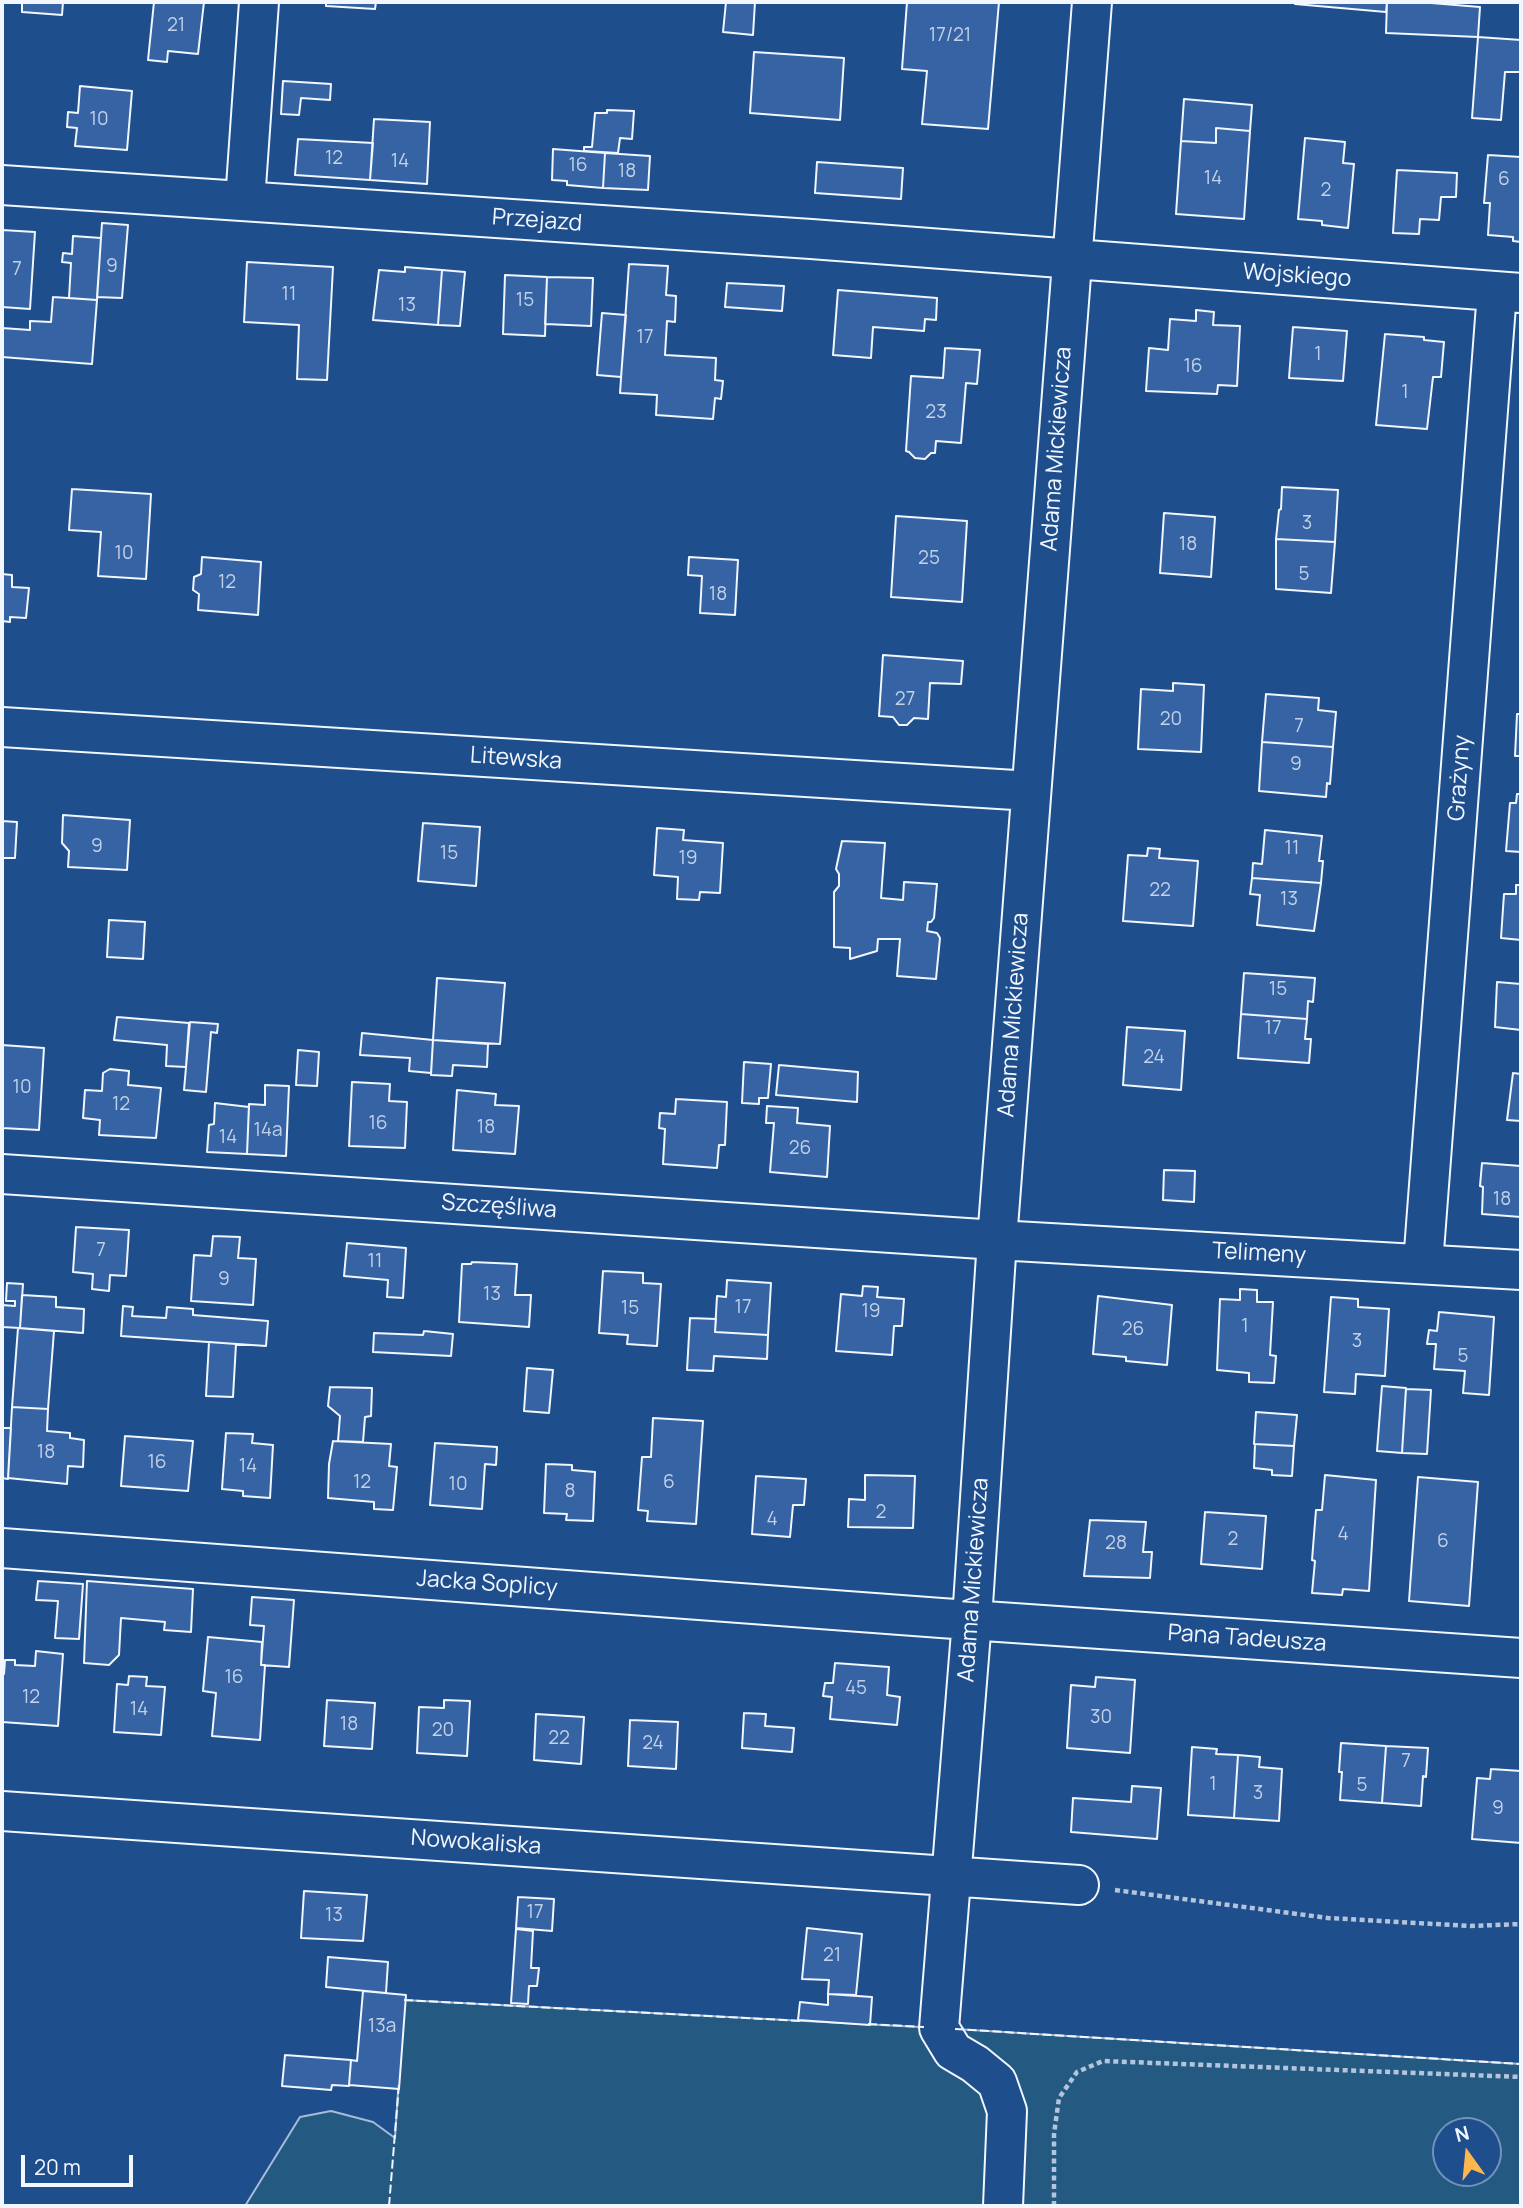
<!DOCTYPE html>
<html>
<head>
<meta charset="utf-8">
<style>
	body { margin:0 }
	#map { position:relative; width:1523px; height:2208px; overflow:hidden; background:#1f4e8c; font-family:Manrope,sans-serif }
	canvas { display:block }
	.frame { position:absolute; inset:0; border:4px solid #f2f6ff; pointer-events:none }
	.north { position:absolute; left:1432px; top:2117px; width:70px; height:70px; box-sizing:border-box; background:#1f4e8c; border:2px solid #7391ba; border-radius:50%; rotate:345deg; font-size:19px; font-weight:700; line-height:28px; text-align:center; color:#f2f6ff }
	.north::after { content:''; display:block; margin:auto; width:24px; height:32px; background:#ffb74d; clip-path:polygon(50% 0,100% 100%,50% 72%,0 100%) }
	.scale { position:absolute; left:21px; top:2155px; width:112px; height:32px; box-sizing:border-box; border:4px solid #f2f6ff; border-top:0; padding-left:9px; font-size:21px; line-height:24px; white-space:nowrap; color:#f2f6ff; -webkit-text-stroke:5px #1f4e8c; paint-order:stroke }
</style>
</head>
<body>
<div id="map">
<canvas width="1523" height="2208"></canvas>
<div class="frame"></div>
<div class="north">N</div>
<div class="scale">20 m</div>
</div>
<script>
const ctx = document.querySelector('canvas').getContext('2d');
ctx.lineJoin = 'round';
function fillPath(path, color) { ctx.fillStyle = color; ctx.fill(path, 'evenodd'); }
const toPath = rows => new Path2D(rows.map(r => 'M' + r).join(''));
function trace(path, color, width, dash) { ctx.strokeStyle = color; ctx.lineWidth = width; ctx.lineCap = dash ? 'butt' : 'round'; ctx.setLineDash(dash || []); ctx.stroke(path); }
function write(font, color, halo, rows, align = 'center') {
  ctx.font = font + ' Manrope,sans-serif'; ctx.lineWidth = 5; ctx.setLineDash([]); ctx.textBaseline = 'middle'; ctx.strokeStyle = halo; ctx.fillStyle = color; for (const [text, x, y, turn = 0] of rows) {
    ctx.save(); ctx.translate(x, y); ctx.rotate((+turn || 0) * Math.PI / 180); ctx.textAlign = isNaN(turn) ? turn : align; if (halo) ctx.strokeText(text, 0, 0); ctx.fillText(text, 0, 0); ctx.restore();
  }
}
const green = toPath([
	[404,2000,939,2028,1521,2064,1521,2206,245,2206,300,2117,331,2111,373,2122,395,2138,404,2000],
	[1446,2131,1488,2131,1488,2173,1446,2173,1446,2131]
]);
fillPath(green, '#245a82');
trace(green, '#a8bbd7', 2);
const building = toPath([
	[22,2,63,2,62,15,22,12,22,2],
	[154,2,204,2,198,54,168,51,167,62,148,60,154,2],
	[326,2,376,2,375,9,326,6,326,2],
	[726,2,755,2,753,35,723,32,726,2],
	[907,2,999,2,988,129,922,124,927,71,902,69,907,2],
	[1295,2,1387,2,1386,12,1295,4,1295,2],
	[1387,2,1419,2,1480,7,1478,37,1386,33,1387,2],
	[1478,37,1521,40,1521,72,1505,72,1501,120,1472,118,1478,37],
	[754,52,844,58,840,120,750,113,754,52],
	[283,81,331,84,330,100,301,98,299,115,281,114,283,81],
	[80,86,132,91,127,150,75,146,77,128,67,127,68,112,78,113,80,86],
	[1184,99,1252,105,1250,131,1216,128,1216,143,1181,141,1184,99],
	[607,110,634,111,632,139,620,138,618,153,584,151,584,147,592,147,595,113,607,113,607,110],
	[374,119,430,122,427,184,370,180,374,119],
	[1216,128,1250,131,1244,219,1176,214,1181,141,1216,143,1216,128],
	[1305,138,1345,142,1343,163,1354,164,1348,228,1322,225,1322,221,1298,219,1305,138],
	[298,139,373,143,370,180,295,175,298,139],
	[553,149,605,153,603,188,567,185,567,181,552,180,553,149],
	[605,153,650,156,648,190,603,188,605,153],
	[1488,155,1521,157,1521,242,1513,241,1513,237,1488,235,1490,203,1484,203,1488,155],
	[817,162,903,168,901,199,815,193,817,162],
	[1397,170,1457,173,1456,197,1441,197,1439,220,1420,219,1419,234,1393,233,1397,170],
	[102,223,128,225,122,298,97,297,102,223],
	[2,230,35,232,30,309,2,307,2,230],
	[73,236,101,238,97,300,69,298,71,263,62,262,63,253,72,254,73,236],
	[247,262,333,267,327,380,297,379,299,325,244,322,247,262],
	[629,264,668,266,666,295,676,296,675,322,667,321,665,355,716,358,715,380,723,381,721,399,715,398,713,419,656,415,657,395,620,393,629,264],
	[405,267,442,270,438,325,373,320,379,270,405,272,405,267],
	[442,270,465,272,460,326,438,325,442,270],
	[505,275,547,277,545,336,503,334,505,275],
	[547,277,593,278,591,326,545,324,547,277],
	[727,283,784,286,782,311,725,307,727,283],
	[838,290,937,298,936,320,925,319,924,331,873,327,871,358,833,355,838,290],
	[53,297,97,300,92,364,2,357,2,328,30,330,30,321,51,322,53,297],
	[1196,310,1214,312,1213,325,1240,326,1237,386,1218,385,1217,394,1146,391,1149,348,1168,350,1170,319,1196,321,1196,310],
	[602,313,626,315,621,377,597,375,602,313],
	[1293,327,1347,331,1343,381,1289,378,1293,327],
	[1385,334,1424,337,1424,340,1444,342,1441,377,1433,377,1427,429,1376,425,1385,334],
	[945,348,980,350,977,384,966,383,961,443,936,441,935,453,931,453,925,459,915,458,909,452,906,451,911,376,943,378,945,348],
	[1282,487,1338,490,1335,542,1276,539,1279,510,1281,509,1282,487],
	[72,489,151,494,146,579,98,576,101,532,69,530,72,489],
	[1164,513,1215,517,1211,577,1160,573,1164,513],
	[896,516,967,521,962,602,891,597,896,516],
	[1276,539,1335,542,1331,593,1276,589,1276,539],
	[202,557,261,562,258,615,198,610,199,594,193,590,194,577,201,574,202,557],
	[689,557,738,560,735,615,700,613,702,576,688,575,689,557],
	[2,574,12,575,12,587,29,588,26,618,10,617,10,622,2,621,2,574],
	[883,655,963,661,961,684,930,683,928,719,914,718,907,725,899,725,893,717,879,716,883,655],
	[1173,683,1204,685,1201,752,1138,749,1141,689,1173,691,1173,683],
	[1266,694,1319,698,1318,710,1336,712,1333,747,1262,742,1266,694],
	[1517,714,1521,714,1521,756,1515,756,1517,714],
	[1262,742,1333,747,1330,784,1327,783,1326,797,1259,791,1262,742],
	[1517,794,1521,794,1521,852,1506,851,1510,803,1516,803,1517,794],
	[63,815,130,820,127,870,68,867,69,851,62,843,63,815],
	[2,821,17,822,15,858,2,858,2,821],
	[423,823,480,827,476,886,418,881,423,823],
	[657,828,684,830,683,840,723,843,720,893,700,892,699,900,677,899,678,877,654,875,657,828],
	[1265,830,1322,836,1319,861,1323,861,1321,883,1252,878,1253,863,1262,864,1265,830],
	[842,841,885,843,881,898,903,900,904,882,937,884,934,918,931,922,928,922,927,931,937,933,940,938,936,979,897,976,900,939,878,939,877,951,850,959,850,948,834,947,834,892,839,886,839,874,836,869,842,841],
	[1148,848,1160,849,1159,858,1198,861,1193,926,1123,921,1128,855,1147,856,1148,848],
	[1252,878,1321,883,1314,931,1257,925,1260,895,1250,894,1252,878],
	[1516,885,1521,885,1521,940,1501,938,1504,894,1516,894,1516,885],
	[109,920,145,922,143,959,107,957,109,920],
	[1244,973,1315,978,1313,1002,1308,1001,1307,1019,1241,1014,1244,973],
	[437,978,505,983,500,1044,433,1040,437,978],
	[1497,982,1521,984,1521,1030,1495,1027,1497,982],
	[1241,1014,1307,1019,1305,1039,1311,1039,1309,1063,1238,1058,1241,1014],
	[117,1017,189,1023,186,1067,166,1066,167,1045,114,1040,117,1017],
	[190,1022,218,1024,217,1033,211,1032,206,1092,184,1090,190,1022],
	[1127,1027,1185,1031,1181,1090,1123,1085,1127,1027],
	[362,1033,433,1040,431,1073,409,1071,410,1058,360,1055,362,1033],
	[433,1040,488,1044,487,1067,453,1065,452,1076,431,1075,433,1040],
	[2,1045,44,1048,39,1130,2,1128,2,1045],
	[298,1050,319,1052,317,1086,296,1085,298,1050],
	[744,1062,771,1064,768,1098,759,1098,759,1104,742,1103,744,1062],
	[779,1065,858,1072,857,1102,776,1095,779,1065],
	[110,1069,129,1071,128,1085,161,1088,156,1138,99,1135,100,1120,83,1118,85,1090,102,1091,103,1073,110,1069],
	[1513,1073,1521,1074,1521,1121,1507,1120,1513,1073],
	[352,1082,390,1084,389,1101,407,1102,405,1148,349,1146,352,1082],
	[265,1085,289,1086,286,1156,247,1154,249,1104,265,1105,265,1085],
	[457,1090,496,1094,495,1105,519,1106,515,1154,453,1150,457,1090],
	[676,1099,727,1102,725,1145,719,1145,717,1168,663,1164,665,1129,659,1128,660,1113,675,1114,676,1099],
	[215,1103,249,1107,247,1154,207,1152,209,1125,214,1124,215,1103],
	[767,1106,798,1108,797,1123,830,1126,827,1177,770,1172,774,1123,766,1123,767,1106],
	[1482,1163,1521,1166,1521,1217,1482,1214,1483,1187,1480,1186,1482,1163],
	[1164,1170,1195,1171,1194,1202,1163,1200,1164,1170],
	[76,1227,129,1230,126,1276,110,1275,109,1291,92,1289,93,1274,73,1272,76,1227],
	[213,1236,240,1237,238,1258,256,1259,253,1305,191,1301,194,1255,211,1256,213,1236],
	[347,1243,406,1248,403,1298,387,1297,388,1280,344,1276,347,1243],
	[472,1262,517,1264,515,1295,531,1295,529,1327,459,1322,462,1264,471,1264,472,1262],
	[603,1271,643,1273,643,1283,661,1284,657,1346,627,1344,628,1335,599,1333,603,1271],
	[727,1280,771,1283,768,1335,715,1332,717,1296,726,1297,727,1280],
	[7,1283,23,1284,20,1328,2,1327,2,1305,15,1306,15,1301,6,1301,7,1283],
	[863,1286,878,1287,877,1297,904,1299,902,1326,894,1326,892,1355,836,1351,841,1294,862,1296,863,1286],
	[1240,1289,1257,1290,1257,1302,1273,1302,1270,1355,1276,1356,1274,1383,1249,1382,1249,1373,1217,1370,1220,1299,1240,1300,1240,1289],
	[22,1295,56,1297,56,1307,84,1309,83,1333,20,1328,22,1295],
	[1098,1296,1172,1305,1167,1365,1126,1361,1126,1357,1093,1354,1098,1296],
	[1331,1297,1358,1299,1358,1307,1389,1309,1385,1376,1356,1374,1355,1394,1324,1392,1331,1297],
	[123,1306,133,1307,132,1316,166,1318,167,1307,193,1309,193,1315,268,1321,266,1346,121,1336,123,1306],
	[1439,1312,1494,1317,1489,1395,1463,1393,1465,1371,1434,1369,1436,1344,1427,1344,1429,1330,1437,1331,1439,1312],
	[690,1318,716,1319,715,1332,768,1335,767,1359,714,1356,713,1371,687,1370,690,1318],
	[18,1328,54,1331,48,1409,12,1407,18,1328],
	[424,1331,453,1334,451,1356,373,1352,374,1333,423,1335,424,1331],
	[209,1342,236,1344,233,1397,206,1396,209,1342],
	[527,1368,553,1370,549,1413,524,1411,527,1368],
	[1382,1386,1406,1388,1402,1453,1377,1451,1382,1386],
	[330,1387,372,1388,371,1416,365,1417,363,1442,338,1441,340,1416,328,1406,330,1387],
	[1406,1389,1431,1390,1427,1454,1402,1453,1406,1389],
	[12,1407,48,1409,47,1431,70,1433,70,1438,84,1440,83,1467,68,1466,67,1484,8,1478,12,1407],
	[1256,1412,1297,1415,1294,1446,1254,1444,1256,1412],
	[653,1418,703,1421,696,1524,647,1521,648,1511,638,1510,642,1457,651,1457,653,1418],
	[2,1428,11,1428,8,1479,2,1478,2,1428],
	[226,1433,253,1434,252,1443,273,1445,270,1498,243,1496,243,1491,222,1489,226,1433],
	[125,1436,193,1441,188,1491,121,1486,125,1436],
	[333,1441,391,1444,389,1466,397,1467,393,1510,374,1509,374,1502,328,1498,329,1464,333,1441],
	[435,1443,497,1447,496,1465,485,1464,482,1509,430,1505,435,1443],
	[1255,1444,1294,1446,1292,1476,1272,1475,1272,1470,1254,1468,1255,1444],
	[546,1464,572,1465,572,1470,595,1472,593,1521,566,1520,567,1514,544,1513,546,1464],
	[865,1475,915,1476,913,1528,848,1527,849,1499,865,1500,865,1475],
	[1325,1475,1376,1480,1369,1591,1343,1589,1342,1595,1312,1593,1315,1561,1312,1560,1316,1510,1322,1510,1325,1475],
	[756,1476,806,1479,804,1505,793,1505,790,1537,752,1534,756,1476],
	[1418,1477,1478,1482,1469,1606,1409,1601,1418,1477],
	[1205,1512,1266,1516,1262,1569,1201,1564,1205,1512],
	[1090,1520,1146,1522,1143,1552,1152,1552,1150,1578,1084,1576,1090,1520],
	[38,1581,83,1584,79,1639,55,1638,58,1601,36,1600,38,1581],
	[87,1581,193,1589,191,1632,164,1630,165,1622,121,1618,119,1655,109,1665,84,1663,87,1581],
	[252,1597,294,1600,289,1667,261,1665,264,1626,250,1625,252,1597],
	[208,1637,262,1642,261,1665,265,1665,260,1740,212,1736,216,1693,203,1691,208,1637],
	[36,1651,63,1654,58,1726,2,1722,2,1674,4,1674,5,1660,15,1660,15,1665,35,1666,36,1651],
	[835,1663,889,1667,887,1695,900,1697,897,1725,830,1719,832,1697,823,1696,825,1683,833,1683,835,1663],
	[129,1676,147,1677,146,1686,165,1687,161,1735,114,1732,117,1684,128,1685,129,1676],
	[1096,1677,1135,1680,1130,1753,1067,1748,1071,1685,1095,1687,1096,1677],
	[327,1700,375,1703,372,1749,324,1746,327,1700],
	[444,1700,470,1701,467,1756,417,1753,419,1707,444,1708,444,1700],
	[744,1713,766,1714,765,1726,794,1728,792,1752,742,1748,744,1713],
	[536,1714,584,1717,581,1764,534,1760,536,1714],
	[630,1720,678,1722,676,1769,628,1766,630,1720],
	[1341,1743,1386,1746,1382,1803,1340,1800,1342,1772,1339,1772,1341,1743],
	[1386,1746,1428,1748,1426,1777,1423,1776,1421,1806,1382,1803,1386,1746],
	[1192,1747,1217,1749,1216,1754,1238,1755,1234,1818,1188,1815,1192,1747],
	[1238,1755,1260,1757,1259,1767,1282,1769,1279,1821,1234,1818,1238,1755],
	[1491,1769,1521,1771,1521,1843,1472,1839,1477,1778,1490,1779,1491,1769],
	[1132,1786,1161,1788,1157,1839,1071,1832,1073,1798,1131,1802,1132,1786],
	[304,1891,367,1895,363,1941,301,1938,304,1891],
	[518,1897,554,1899,552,1931,516,1928,518,1897],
	[807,1928,862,1934,856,1995,828,1994,829,1980,802,1979,807,1928],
	[516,1929,533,1931,531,1968,539,1968,537,1986,529,1986,528,2004,511,2003,516,1929],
	[328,1957,388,1962,386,1993,326,1987,328,1957],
	[363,1991,406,1995,399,2089,349,2085,351,2060,357,2061,363,1991],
	[828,1994,872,1997,870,2025,798,2020,800,2002,828,2005,828,1994],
	[285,2055,351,2060,349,2086,332,2085,331,2090,282,2086,285,2055]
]);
fillPath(building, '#3563a3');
trace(building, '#f2f6ff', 2);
const minor = toPath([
	[2,185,811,239,1521,293],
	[245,201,259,2],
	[2,727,1031,791],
	[2,1174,997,1240,1521,1270],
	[1423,1264,1497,292],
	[2,1548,941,1618,1521,1658],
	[2,1811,1079,1885],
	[1003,2206,1007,2111,997,2082,975,2064,953,2051,939,2028,972,1620,997,1240,1092,2]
]);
trace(minor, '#f2f6ff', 42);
trace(toPath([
	[1115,1890,1328,1918,1470,1926,1521,1924],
	[1054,2206,1054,2134,1059,2098,1077,2072,1103,2061,1521,2077]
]), '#b3c4dc', 4.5, [5, 3.5]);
trace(minor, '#1f4e8c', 38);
trace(toPath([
	[404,2000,802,2021],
	[868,2024,924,2027],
	[955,2029,1521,2064],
	[389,2206,399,2084]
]), '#f2f6ff', 2, [9, 3.5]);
write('19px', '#c3d1e8', null, [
	["21",176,26],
	["17/21",950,36],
	["10",99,120],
	["12",334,159],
	["14",400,162],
	["16",578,166],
	["18",627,172],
	["14",1213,179],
	["6",1504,180],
	["2",1326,191],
	["9",112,267],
	["7",17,270],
	["11",289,295],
	["15",525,301],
	["13",407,306],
	["17",645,338],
	["1",1318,355],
	["16",1193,367],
	["1",1405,393],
	["23",936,413],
	["3",1307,524],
	["18",1188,545],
	["10",124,554],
	["25",929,559],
	["5",1304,575],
	["12",227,583],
	["18",718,595],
	["27",905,700],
	["20",1171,720],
	["7",1299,727],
	["9",1296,765],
	["9",97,847],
	["11",1292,849],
	["15",449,854],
	["19",688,859],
	["22",1160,891],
	["13",1289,900],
	["15",1278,990],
	["17",1273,1029],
	["24",1154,1058],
	["10",22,1088],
	["12",121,1105],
	["16",378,1124],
	["18",486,1128],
	["14a",268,1131],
	["14",228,1138],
	["26",800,1149],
	["18",1502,1200],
	["7",101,1251],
	["11",375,1262],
	["9",224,1280],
	["13",492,1295],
	["17",743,1308],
	["15",630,1309],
	["19",871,1312],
	["1",1245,1327],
	["26",1133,1330],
	["3",1357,1342],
	["5",1463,1357],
	["18",46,1453],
	["16",157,1463],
	["14",248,1467],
	["12",362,1483],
	["6",669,1483],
	["10",458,1485],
	["8",570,1492],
	["2",881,1513],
	["4",772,1520],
	["4",1343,1535],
	["2",1233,1540],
	["6",1443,1542],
	["28",1116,1544],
	["16",234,1678],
	["45",856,1689],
	["12",31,1698],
	["14",139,1710],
	["30",1101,1718],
	["18",349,1725],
	["20",443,1731],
	["22",559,1739],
	["24",653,1744],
	["7",1406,1762],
	["1",1213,1785],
	["5",1362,1786],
	["3",1258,1794],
	["9",1498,1809],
	["17",535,1913],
	["13",334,1916],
	["21",832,1956],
	["13a",382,2027]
]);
write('23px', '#f2f6ff', '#1f4e8c', [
	["Przejazd",537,221,4],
	["Wojskiego",1297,276,4],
	["Adama Mickiewicza",1057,449,-86],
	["Litewska",516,759,4],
	["Grażyny",1460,778,-86],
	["Adama Mickiewicza",1014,1015,-86],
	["Szczęśliwa",499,1207,4],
	["Telimeny",1259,1254,3],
	["Adama Mickiewicza",974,1580,-86],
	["Jacka Soplicy",487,1584,4],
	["Pana Tadeusza",1247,1639,4],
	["Nowokaliska",476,1843,4]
]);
</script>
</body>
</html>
